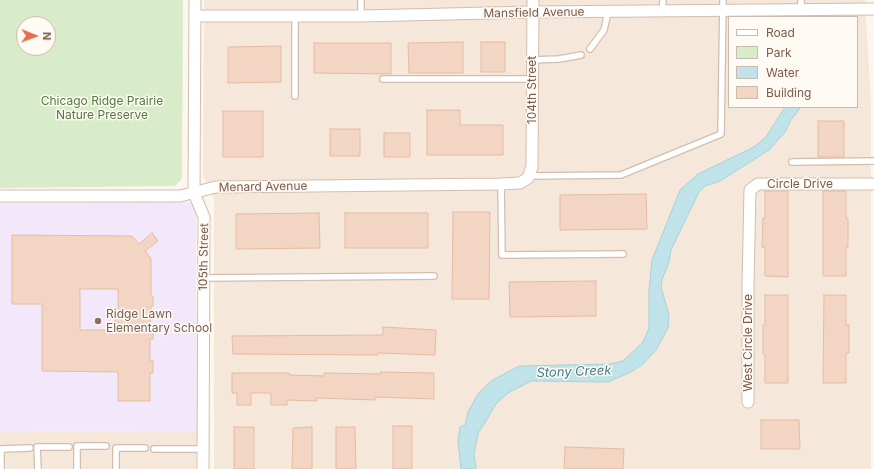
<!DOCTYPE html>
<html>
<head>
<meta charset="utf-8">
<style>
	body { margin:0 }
	#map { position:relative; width:874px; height:469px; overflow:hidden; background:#fdf6ec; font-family:Inter,sans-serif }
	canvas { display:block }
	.legend { position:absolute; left:728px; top:16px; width:130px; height:92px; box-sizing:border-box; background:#fffaf3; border:1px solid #cabbb1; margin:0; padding:5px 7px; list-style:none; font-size:12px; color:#7a5c4d }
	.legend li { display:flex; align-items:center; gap:8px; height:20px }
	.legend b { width:20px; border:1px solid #cabbb1 }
	.north { position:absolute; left:16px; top:16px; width:40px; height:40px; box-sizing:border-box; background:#fffaf3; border:1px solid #cabbb1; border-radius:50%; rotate:91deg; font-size:11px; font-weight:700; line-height:16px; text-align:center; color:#7a5c4d }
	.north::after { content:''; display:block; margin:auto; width:14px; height:18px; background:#e76f51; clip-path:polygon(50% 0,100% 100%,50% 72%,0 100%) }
</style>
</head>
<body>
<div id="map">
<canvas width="874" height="469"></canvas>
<ul class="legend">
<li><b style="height:5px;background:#fff"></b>Road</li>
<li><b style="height:11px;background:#d8ecc9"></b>Park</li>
<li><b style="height:11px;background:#bfe3e8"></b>Water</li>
<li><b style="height:11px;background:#f3d5c3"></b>Building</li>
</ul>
<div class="north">N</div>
</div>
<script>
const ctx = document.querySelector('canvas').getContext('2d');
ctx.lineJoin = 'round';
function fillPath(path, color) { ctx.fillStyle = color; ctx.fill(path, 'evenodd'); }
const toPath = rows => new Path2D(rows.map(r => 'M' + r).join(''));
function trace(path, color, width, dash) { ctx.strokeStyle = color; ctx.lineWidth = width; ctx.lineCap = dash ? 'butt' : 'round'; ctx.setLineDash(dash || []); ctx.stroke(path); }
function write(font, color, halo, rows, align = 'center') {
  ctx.font = font + ' Inter,sans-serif'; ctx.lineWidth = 3; ctx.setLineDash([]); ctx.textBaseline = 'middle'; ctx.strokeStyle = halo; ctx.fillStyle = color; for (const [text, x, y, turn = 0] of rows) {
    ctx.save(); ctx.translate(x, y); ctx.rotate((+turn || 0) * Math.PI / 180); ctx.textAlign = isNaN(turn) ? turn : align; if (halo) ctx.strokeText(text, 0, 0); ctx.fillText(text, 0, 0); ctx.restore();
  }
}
fillPath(toPath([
	[204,0,865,0,871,103,871,469,214,469,214,200,203,175],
	[729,17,857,17,857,107,729,107],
	[197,431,196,469,0,469,0,432]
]), '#f5e8da');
fillPath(toPath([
	[188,202,191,203,194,206,196,211,197,431,0,432,0,203]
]), '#f3e8fa');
fillPath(toPath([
	[0,0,183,0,182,177,181,180,175,186,0,188],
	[24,24,48,24,48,48,24,48]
]), '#d8ecc9');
const water = toPath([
	[785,107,801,107,791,120,785,132,769,150,720,181,705,186,699,192,671,250,669,262,662,280,661,287,669,315,668,328,656,350,644,363,631,372,608,382,531,381,508,393,496,404,478,434,474,454,476,469,461,469,458,441,460,427,465,425,468,412,478,394,491,381,519,366,610,364,623,361,643,342,649,328,649,290,652,260,680,190,698,174,754,147,766,137,785,107]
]);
fillPath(water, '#bfe3e8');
trace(water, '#a5d3da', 1);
const building = toPath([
	[463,42,463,73,409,73,408,43,463,42],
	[481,42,505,42,505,72,481,72,481,42],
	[314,43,391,43,391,74,314,73,314,43],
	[281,46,281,82,228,83,228,47,281,46],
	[427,110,460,110,460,125,503,125,503,155,427,155,427,110],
	[223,111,263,111,263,157,223,157,223,111],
	[818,121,844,121,844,157,818,157,818,121],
	[330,129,360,129,360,156,330,156,330,129],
	[384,133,410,133,410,157,384,157,384,133],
	[765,191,788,191,788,277,765,276,765,247,762,247,763,218,765,218,765,191],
	[823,191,846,191,846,218,848,218,848,247,846,247,846,276,823,276,823,191],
	[646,194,647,229,560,230,560,195,646,194],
	[453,212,490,212,489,299,452,299,453,212],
	[319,213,320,248,236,249,236,214,319,213],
	[345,213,428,213,428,248,345,248,345,213],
	[152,233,158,241,145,251,151,258,151,296,153,296,153,306,151,306,150,329,154,329,153,339,150,339,150,361,153,361,153,373,150,373,150,401,118,401,118,372,42,371,42,304,12,304,12,235,132,236,139,244,152,233],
	[80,289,118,289,118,312,115,312,115,330,80,330,80,289],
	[596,281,596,316,510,317,509,282,596,281],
	[765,295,788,295,788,383,765,383,765,354,763,354,763,325,765,325,765,295],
	[824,295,846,295,846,325,849,325,849,353,846,353,846,383,823,383,824,295],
	[383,327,436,330,435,355,378,353,378,355,233,354,232,336,383,335,383,327],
	[381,372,434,373,434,399,375,397,375,400,317,398,317,401,287,400,287,405,271,405,271,393,251,393,251,405,237,405,237,393,232,393,232,373,289,373,289,375,324,376,324,373,381,374,381,372],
	[761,420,799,420,800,449,761,449,761,420],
	[393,426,412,426,412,469,393,469,393,426],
	[234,427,254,427,254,469,234,469,234,427],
	[312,427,312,469,292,469,293,428,312,427],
	[336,427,355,427,356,469,336,469,336,427],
	[565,447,624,449,623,469,564,469,565,447]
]);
fillPath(building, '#f3d5c3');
trace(building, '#e6bba3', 1);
const service = toPath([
	[361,0,361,16],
	[801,10,801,0],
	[662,11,663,0],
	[295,16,295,96],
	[590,49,604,30,608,12],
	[532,60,559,59,581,55],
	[383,79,532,79],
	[792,162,874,161],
	[529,176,621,175,721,134,723,0],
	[501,184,502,255,623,254],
	[204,278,434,276],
	[154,449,203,449],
	[1,469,1,449,30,448],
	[38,469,37,447,69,447],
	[77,469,77,446,106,446],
	[116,469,116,448,145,448]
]);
const minor = toPath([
	[195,0,194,193,204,217,203,469],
	[195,16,361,16,532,12,874,9],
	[0,196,180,196,216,187,501,184,520,183,528,178,532,167,533,0],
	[748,402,748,284,750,190,758,184,874,184]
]);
trace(service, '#d1beb0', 8);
trace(minor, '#d1beb0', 13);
trace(service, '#fff', 5.5);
trace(minor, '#fff', 11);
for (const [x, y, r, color] of [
	[98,321,4,"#8d6e63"]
]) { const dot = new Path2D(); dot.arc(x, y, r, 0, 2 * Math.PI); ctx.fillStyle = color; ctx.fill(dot); trace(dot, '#fffaf3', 1.5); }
write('12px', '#7a5c4d', '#fffaf3', [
	["Mansfield Avenue",534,13,-1],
	["104th Street",532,90,-90],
	["Circle Drive",800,184],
	["Menard Avenue",263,187,-1],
	["105th Street",204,257,-89],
	["West Circle Drive",748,343,-90]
]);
write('12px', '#537a41', '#fffaf3', [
	["Chicago Ridge Prairie",102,101],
	["Nature Preserve",102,115]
]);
write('12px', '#785e54', '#fffaf3', [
	["Ridge Lawn",106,314],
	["Elementary School",106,328]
], 'left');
write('italic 13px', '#437c86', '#fffaf3', [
	["Stony Creek",574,372,-2]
]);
</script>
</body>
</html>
